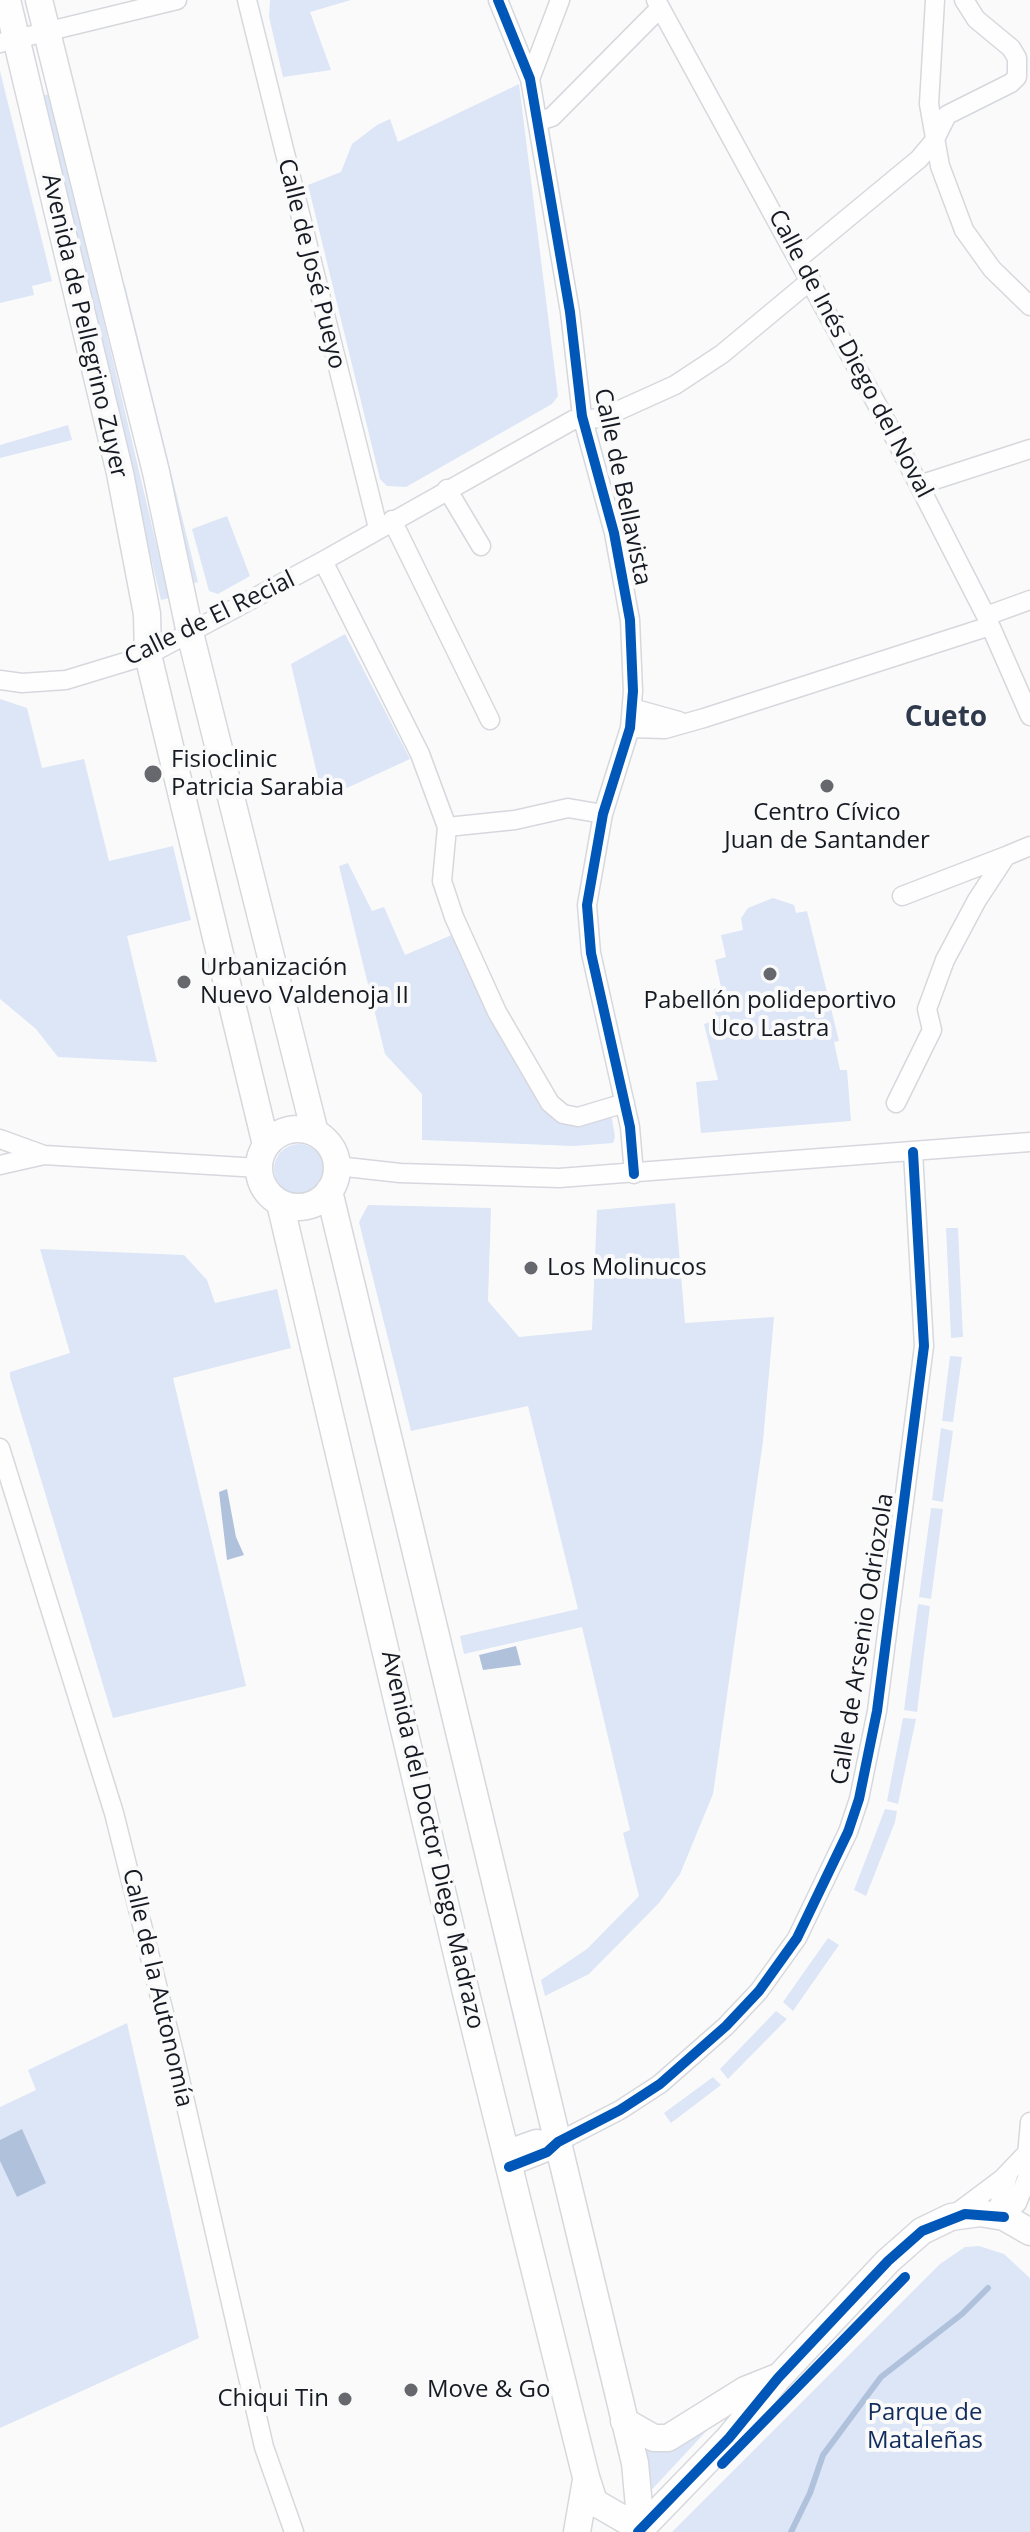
<!DOCTYPE html>
<html>
<head>
<meta charset="utf-8">
<style>
	body { margin:0 }
	canvas { display:block; background:#fafafa }
</style>
</head>
<body>
<canvas width="1030" height="2532"></canvas>
<script>
const ctx = document.querySelector('canvas').getContext('2d');
ctx.lineJoin = 'round';
function fillPath(path, color) { ctx.fillStyle = color; ctx.fill(path, 'evenodd'); }
const toPath = rows => new Path2D(rows.map(r => 'M' + r).join(''));
function trace(path, color, width, dash) { ctx.strokeStyle = color; ctx.lineWidth = width; ctx.lineCap = dash ? 'butt' : 'round'; ctx.setLineDash(dash || []); ctx.stroke(path); }
function write(font, color, halo, rows, align = 'center') {
  ctx.font = font + ' "Open Sans",sans-serif'; ctx.lineWidth = 8; ctx.setLineDash([]); ctx.textBaseline = 'middle'; ctx.strokeStyle = halo; ctx.fillStyle = color; for (const [text, x, y, turn = 0] of rows) {
    ctx.save(); ctx.translate(x, y); ctx.rotate((+turn || 0) * Math.PI / 180); ctx.textAlign = isNaN(turn) ? turn : align; if (halo) ctx.strokeText(text, 0, 0); ctx.fillText(text, 0, 0); ctx.restore();
  }
}
fillPath(toPath([
	[270,0,351,0,310,12,331,70,283,77,269,17],
	[0,71,52,281,32,286,34,295,0,303],
	[519,84,558,396,552,404,406,487,387,486,380,479,308,185,341,172,352,144,377,125,390,119,398,142],
	[50,94,169,598,161,600,42,96],
	[125,285,198,582,194,583,121,286],
	[68,425,72,440,0,458,0,445],
	[227,516,250,576,218,594,209,591,192,529],
	[345,634,410,759,323,799,291,664],
	[0,699,27,708,42,768,84,759,109,861,173,846,191,920,127,936,157,1062,58,1057,36,1029,0,999],
	[348,863,372,911,384,907,405,955,454,934,538,1102,554,1118,611,1113,615,1137,613,1143,574,1146,422,1140,422,1094,385,1054,339,866],
	[773,898,794,905,796,913,807,911,839,1041,834,1042,840,1070,847,1070,851,1121,701,1133,696,1082,718,1080,704,1024,717,1020,710,990,721,987,715,960,726,957,721,935,743,930,741,918,748,908],
	'274 1169a25 25 0 1 1 50 0a25 25 0 1 1-50 0Z',
	[675,1203,685,1323,774,1317,763,1441,716,1773,713,1794,680,1874,659,1903,589,1974,545,1996,541,1980,587,1949,639,1896,623,1833,630,1830,582,1627,464,1654,460,1636,578,1609,528,1406,411,1431,359,1222,368,1205,491,1208,488,1301,519,1337,592,1330,597,1210],
	[958,1228,963,1337,951,1338,946,1228],
	[40,1249,184,1255,207,1280,215,1303,277,1289,291,1348,173,1378,246,1686,113,1718,10,1377,10,1372,70,1353],
	[950,1356,962,1357,953,1422,942,1421],
	[941,1428,953,1431,943,1502,932,1500],
	[931,1508,943,1509,931,1599,919,1597],
	[918,1604,930,1606,917,1712,904,1710],
	[903,1718,916,1719,898,1804,887,1801],
	[885,1809,897,1811,895,1822,866,1896,854,1890],
	[828,1938,839,1945,793,2011,783,2002],
	[776,2011,787,2019,728,2079,720,2069],
	[127,2023,199,2338,0,2428,0,2107,36,2090,28,2070],
	[713,2077,721,2085,671,2123,664,2113],
	[979,2246,1004,2254,1030,2278,1030,2532,672,2532,940,2264,965,2247],
	[727,2409,644,2498,644,2439]
]), '#dde6f7');
fillPath(toPath([
	[227,1489,236,1537,244,1555,227,1560,219,1492],
	[516,1646,521,1665,483,1670,479,1655],
	[22,2129,46,2183,17,2197,0,2161,0,2140]
]), '#b0c1dc');
trace(toPath([
	[791,2532,810,2493,823,2455,881,2377,962,2314,988,2288]
]), '#b0c1dc', 6);
const street = toPath([
	[247,0,378,528],
	[498,0,530,79,570,312,582,416,614,533,630,620,633,691,630,728,603,814,587,905,591,953,630,1127,634,1174],
	[656,0,886,421,986,616,1030,716],
	[935,0,929,104,940,166,964,230,992,269,1030,306],
	[0,43,177,0],
	[530,79,560,0],
	[539,121,552,117,660,8],
	[798,259,919,159,934,141,947,115,1011,83,1017,77,1017,58,1011,48,976,19,964,0],
	[919,485,1030,449],
	[447,489,481,546],
	[392,520,490,720],
	[323,561,420,754,447,827],
	[986,616,1030,600],
	[0,680,22,683,66,680,148,655,323,561,573,420,602,418,675,385,722,354,811,280],
	[632,708,679,721],
	[630,728,665,729,704,718,990,626],
	[447,827,442,881,454,917,497,1012,550,1103,563,1114,578,1117,625,1103],
	[447,827,515,820,568,808,603,814],
	[902,896,1006,856],
	[896,1103,932,1030,927,1009,945,960,977,900,1006,856,1030,846],
	[0,1139,44,1155],
	[0,1165,44,1155,259,1168],
	[337,1166,400,1173,559,1178,1030,1142],
	[0,1448,114,1813,173,2049,264,2447,294,2532],
	[505,2150,536,2139,558,2142],
	[509,2167,547,2152,558,2142,620,2110,660,2084,726,2026,759,1991,797,1938,848,1832,859,1799,877,1711,924,1346,913,1152],
	[1026,2167,1030,2122],
	[1008,2175,1000,2202,1004,2217,1017,2203,1028,2176],
	[954,2215,1002,2179,1025,2155]
]);
const secondary = toPath([
	[7,0,120,473,147,614,148,655,266,1145],
	[39,0,156,472,190,633,315,1133],
	'259 1168a39 39 0 1 1 78 0a39 39 0 1 1-78 0Z',
	[329,1191,635,2463,641,2529],
	[280,1203,467,1997,586,2477,594,2502,641,2529],
	[624,2421,654,2438,668,2438,745,2390,775,2378],
	[577,2532,586,2480],
	[638,2532,729,2438,778,2378,888,2261,922,2231,951,2217,980,2213,1004,2217,1030,2232]
]);
trace(street, '#d6d8dd', 21);
trace(secondary, '#d6d8dd', 29);
trace(street, '#fefefe', 18);
trace(secondary, '#fefefe', 26);
trace(toPath([
	[498,0,530,79,570,312,582,416,614,533,630,620,633,691,630,728,603,814,587,905,591,953,630,1127,634,1174],
	[509,2167,547,2152,558,2142,620,2110,660,2084,726,2026,759,1991,797,1938,848,1832,859,1799,877,1711,924,1346,913,1152],
	[722,2464,905,2277],
	[638,2532,729,2438,778,2378,888,2261,922,2231,965,2214,1004,2217]
]), '#0057b8', 10);
for (const [x, y, r, color] of [
	[153,774,10,"#66686e"],
	[827,786,8,"#66686e"],
	[770,974,8,"#66686e"],
	[184,982,8,"#66686e"],
	[531,1268,8,"#66686e"],
	[411,2390,8,"#66686e"],
	[345,2399,8,"#66686e"]
]) { const dot = new Path2D(); dot.arc(x, y, r, 0, 2 * Math.PI); ctx.fillStyle = color; ctx.fill(dot); trace(dot, '#fafafa', 3); }
write('24px', '#161a23', '#fafafa', [
	["Calle de José Pueyo",311,264,76],
	["Avenida de Pellegrino Zuyer",84,326,77],
	["Calle de Inés Diego del Noval",850,354,62],
	["Calle de Bellavista",622,487,78],
	["Calle de El Recial",210,619,-26],
	["Calle de Arsenio Odriozola",863,1639,-81],
	["Avenida del Doctor Diego Madrazo",432,1840,77],
	["Calle de la Autonomía",157,1988,77]
]);
write('24px', '#161a23', '#fafafa', [
	["Fisioclinic",171,760],
	["Patricia Sarabia",171,788],
	["Centro Cívico",827,813,"center"],
	["Juan de Santander",827,841,"center"],
	["Urbanización",200,968],
	["Nuevo Valdenoja II",200,996],
	["Pabellón polideportivo",770,1001,"center"],
	["Uco Lastra",770,1029,"center"],
	["Los Molinucos",547,1268],
	["Move & Go",427,2390],
	["Chiqui Tin",329,2399,"right"]
], 'left');
write('24px', '#112c5c', '#fafafa', [
	["Parque de",925,2413],
	["Mataleñas",925,2441]
]);
write('bold 28px', '#2e394c', '#fafafa', [
	["Cueto",946,718]
]);
</script>
</body>
</html>
